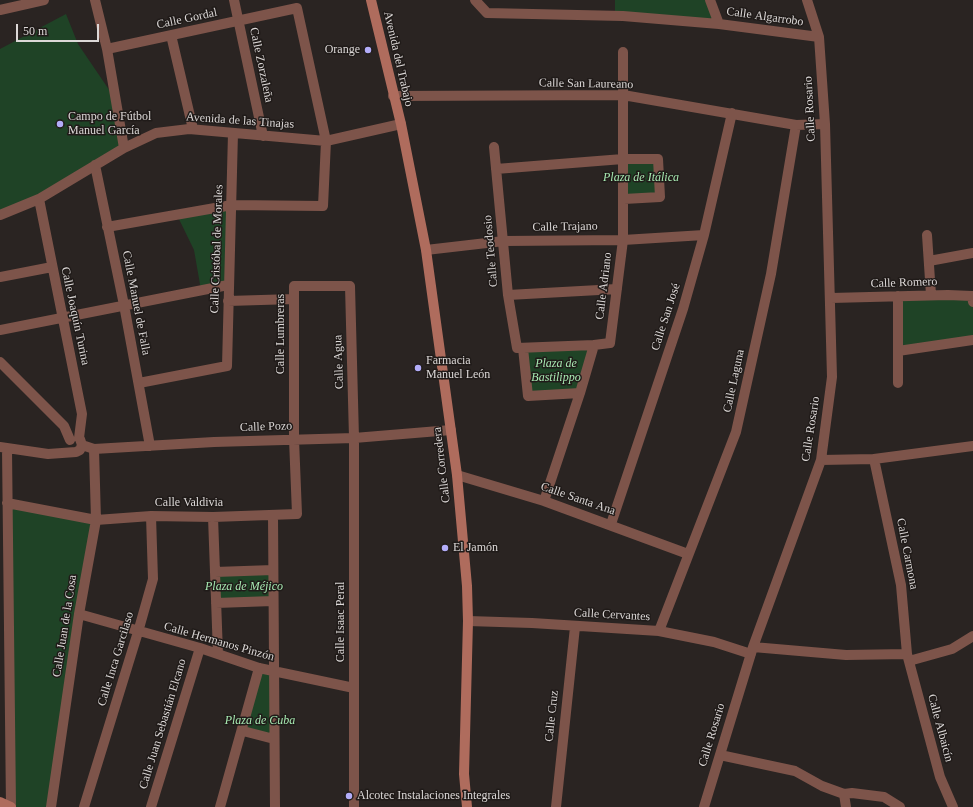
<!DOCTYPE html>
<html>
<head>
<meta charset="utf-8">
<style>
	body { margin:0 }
	#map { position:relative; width:973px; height:807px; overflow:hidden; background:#2a2422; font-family:Georgia,serif }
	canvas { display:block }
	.scale { position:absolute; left:16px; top:24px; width:83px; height:18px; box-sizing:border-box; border:2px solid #dcd8d7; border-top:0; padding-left:5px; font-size:12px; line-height:14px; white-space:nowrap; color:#dcd8d7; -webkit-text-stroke:3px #201b19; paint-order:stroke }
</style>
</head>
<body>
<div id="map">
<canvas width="973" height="807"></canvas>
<div class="scale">50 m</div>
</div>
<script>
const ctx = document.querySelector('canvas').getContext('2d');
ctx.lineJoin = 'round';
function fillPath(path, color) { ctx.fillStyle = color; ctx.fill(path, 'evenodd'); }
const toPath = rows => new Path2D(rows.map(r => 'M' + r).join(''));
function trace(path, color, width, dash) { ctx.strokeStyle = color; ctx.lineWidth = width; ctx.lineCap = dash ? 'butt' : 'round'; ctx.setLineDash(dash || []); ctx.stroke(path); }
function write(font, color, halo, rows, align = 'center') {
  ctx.font = font + ' Georgia,serif'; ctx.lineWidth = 3; ctx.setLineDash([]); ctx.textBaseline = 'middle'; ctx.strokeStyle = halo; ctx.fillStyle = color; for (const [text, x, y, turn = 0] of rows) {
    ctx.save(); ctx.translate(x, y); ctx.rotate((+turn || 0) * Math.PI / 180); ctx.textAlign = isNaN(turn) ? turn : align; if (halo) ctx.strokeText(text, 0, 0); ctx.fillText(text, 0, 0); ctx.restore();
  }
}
fillPath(toPath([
	[615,0,710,0,719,24,615,16],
	[66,14,78,44,116,100,124,148,0,215,0,49],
	[623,159,658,159,660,197,624,199],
	[232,205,228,285,201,290,194,250,177,215],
	[948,295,973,302,973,340,898,351,898,296],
	[594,345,580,393,528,396,523,348],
	[7,503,96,520,51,807,11,807],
	[273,570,273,601,216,603,215,572],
	[259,668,274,671,274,739,243,731]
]), '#1f4326');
trace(toPath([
	[95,0,107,49,124,148],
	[234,0,263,136],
	[475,0,487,13,623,16,719,24,819,37],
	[710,0,719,24],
	[0,10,44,0],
	[171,35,193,129],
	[107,49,297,8,326,141,323,206,232,205,107,227],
	[393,96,623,95,796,125,825,124],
	[494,147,508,295,517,348,594,345,580,393,528,396,523,348],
	[95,165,124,305,150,446],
	[496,169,623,159,658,159,660,197,624,199],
	[39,199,82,414,79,438],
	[0,215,39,199,124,148,156,133,189,129,326,141,401,124],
	[927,235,931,295],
	[426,250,504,241,623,240,704,235],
	[929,261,973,253],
	[0,277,52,267],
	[508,295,617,289],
	[831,298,948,295,972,296,973,302],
	[228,301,294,299],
	[0,330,228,285],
	[594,345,610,343,623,240,623,52],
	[898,351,973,340],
	[0,362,64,426,70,440],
	[139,383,227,366,233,133],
	[898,383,898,296],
	[82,445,94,449,214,442,354,438,451,430],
	[0,447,48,454,76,452,80,450,82,445,80,439],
	[7,449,11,807],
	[874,459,901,585,907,654,940,777,953,807],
	[821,460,874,459,973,446],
	[457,475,544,501,688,554],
	[544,501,580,393],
	[7,503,96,520,151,516,213,517,297,514,294,439,294,286,350,286,354,438,354,807],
	[273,515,275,807],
	[213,517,218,654],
	[611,524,683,309,704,235,732,113],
	[215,572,273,570],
	[216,603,273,601],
	[79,614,200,648,259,668,354,688],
	[468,621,532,623,659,631,714,642,751,654],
	[659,631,736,432,771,274,796,125],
	[753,647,846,655,907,654],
	[909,661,952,649,973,636],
	[243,731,274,739],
	[720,755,795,771,822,786,844,794,846,807],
	[844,794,852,793,884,797,900,807],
	[51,807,79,614,96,520,94,449],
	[84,807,138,632,153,579,151,516],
	[151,807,200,648],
	[220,807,259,668],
	[556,807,575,627],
	[704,807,753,647,821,460,832,377,825,124,819,37,807,0]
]), '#7d544a', 10);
trace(toPath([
	[371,0,401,124,426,250,457,475,467,586,468,621,464,774,467,807],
	[0,802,11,807]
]), '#af6c5d', 10);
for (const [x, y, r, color] of [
	[368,50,4,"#b3adf9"],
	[60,124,4,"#b3adf9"],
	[418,368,4,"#b3adf9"],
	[445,548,4,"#b3adf9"],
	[349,796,4,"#b3adf9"]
]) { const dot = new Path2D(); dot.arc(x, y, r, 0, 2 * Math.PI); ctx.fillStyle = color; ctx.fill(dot); trace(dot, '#201b19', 1.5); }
write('12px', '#dcd8d7', '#201b19', [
	["Calle Algarrobo",765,17,8],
	["Calle Gordal",187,19,-12],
	["Avenida del Trabajo",398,59,77],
	["Calle Zorzaleña",261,65,78],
	["Calle San Laureano",586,84,1],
	["Calle Rosario",810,109,-93],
	["Avenida de las Tinajas",240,121,4],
	["Calle Trajano",565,227,-1],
	["Calle Cristóbal de Morales",217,249,-88],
	["Calle Teodosio",491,251,-95],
	["Calle Romero",904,283,-2],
	["Calle Adriano",604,286,-83],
	["Calle Manuel de Falla",136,303,79],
	["Calle Joaquín Turina",75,316,78],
	["Calle San José",666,317,-72],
	["Calle Lumbreras",281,334,-90],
	["Calle Agua",339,362,-92],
	["Calle Laguna",734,381,-78],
	["Calle Pozo",266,427,-2],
	["Calle Rosario",811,429,-81],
	["Calle Corredera",442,465,-97],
	["Calle Santa Ana",578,499,19],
	["Calle Valdivia",189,503],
	["Calle Carmona",907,554,79],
	["Calle Cervantes",612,615,3],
	["Calle Isaac Peral",341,622,-90],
	["Calle Juan de la Cosa",65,626,-81],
	["Calle Hermanos Pinzón",219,642,16],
	["Calle Inca Garcilaso",116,659,-73],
	["Calle Cruz",552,716,-84],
	["Calle Juan Sebastián Elcano",163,724,-73],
	["Calle Albaicín",940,728,75],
	["Calle Rosario",712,735,-73]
]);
write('12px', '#dcd8d7', '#201b19', [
	["Orange",360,50,"right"],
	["Campo de Fútbol",68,117],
	["Manuel García",68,131],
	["Farmacia",426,361],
	["Manuel León",426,375],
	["El Jamón",453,548],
	["Alcotec Instalaciones Integrales",357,796]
], 'left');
write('italic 12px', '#a7e9b2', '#201b19', [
	["Plaza de Itálica",641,178],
	["Plaza de",556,364],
	["Bastilippo",556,378],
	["Plaza de Méjico",244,587],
	["Plaza de Cuba",260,721]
]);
</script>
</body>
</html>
